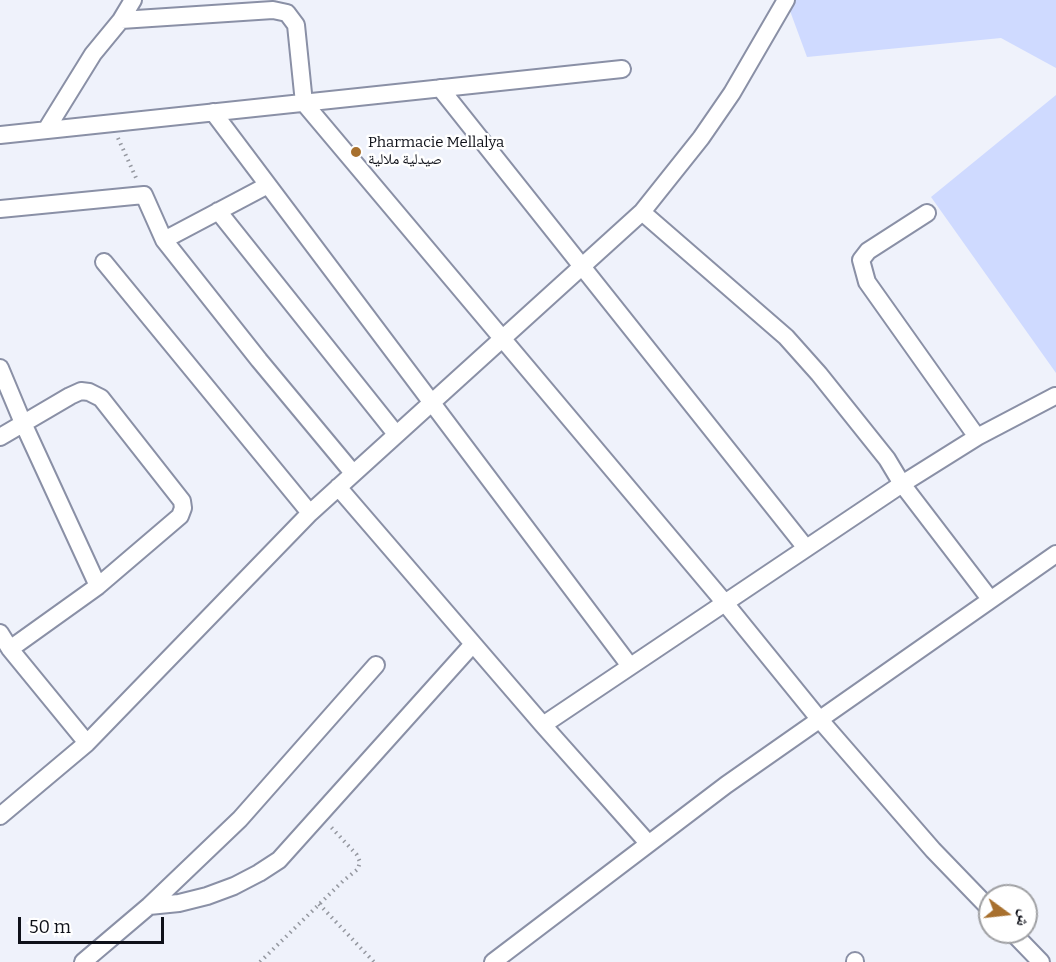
<!DOCTYPE html>
<html>
<head>
<meta charset="utf-8">
<style>
	body { margin:0 }
	#map { position:relative; width:1056px; height:962px; overflow:hidden; background:#eff2fb; font-family:Bitter,"Noto Naskh Arabic",serif }
	canvas { display:block }
	.north { position:absolute; left:978px; top:884px; width:60px; height:60px; box-sizing:border-box; background:#fff; border:2px solid #9fa0a3; border-radius:50%; rotate:105deg; font-size:16px; font-weight:700; line-height:24px; text-align:center; color:#0f1119 }
	.north::after { content:''; display:block; margin:auto; width:21px; height:27px; background:#a8702e; clip-path:polygon(50% 0,100% 100%,50% 72%,0 100%) }
	.scale { position:absolute; left:18px; top:917px; width:146px; height:27px; box-sizing:border-box; border:3px solid #0f1119; border-top:0; padding-left:8px; font-size:18px; line-height:21px; white-space:nowrap; color:#0f1119; -webkit-text-stroke:4px #fff; paint-order:stroke }
</style>
</head>
<body>
<div id="map">
<canvas width="1056" height="962"></canvas>
<div class="north">ش</div>
<div class="scale">50 m</div>
</div>
<script>
const ctx = document.querySelector('canvas').getContext('2d');
ctx.lineJoin = 'round';
function fillPath(path, color) { ctx.fillStyle = color; ctx.fill(path, 'evenodd'); }
const toPath = rows => new Path2D(rows.map(r => 'M' + r).join(''));
function trace(path, color, width, dash) { ctx.strokeStyle = color; ctx.lineWidth = width; ctx.lineCap = dash ? 'butt' : 'round'; ctx.setLineDash(dash || []); ctx.stroke(path); }
function write(font, color, halo, rows, align = 'center') {
  ctx.font = font + ' Bitter,"Noto Naskh Arabic",serif'; ctx.lineWidth = 5; ctx.setLineDash([]); ctx.textBaseline = 'middle'; ctx.strokeStyle = halo; ctx.fillStyle = color; for (const [text, x, y, turn = 0] of rows) {
    ctx.save(); ctx.translate(x, y); ctx.rotate((+turn || 0) * Math.PI / 180); ctx.textAlign = isNaN(turn) ? turn : align; if (halo) ctx.strokeText(text, 0, 0); ctx.fillText(text, 0, 0); ctx.restore();
  }
}
fillPath(toPath([
	[786,0,1056,0,1056,68,1001,38,807,57],
	[1056,95,1056,373,931,197]
]), '#cfdaff');
const street = toPath([
	[121,20,133,0],
	[440,88,806,548],
	[213,112,630,666],
	[46,130,93,54,121,20,273,10,287,13,296,25,304,103,725,603,820,720,933,850,990,909],
	[0,135,622,69],
	[0,209,144,195,164,240,259,360,353,473],
	[218,211,396,434],
	[642,212,786,337,819,374,887,459,902,484,990,599],
	[927,213,868,251,861,260,867,282,977,437],
	[164,240,268,185],
	[104,262,310,513],
	[0,368,23,423,98,586],
	[0,437,70,396,81,391,89,392,101,398,182,501,183,508,180,516,98,586,10,649],
	[338,487,543,725,648,843],
	[0,633,10,649,87,743],
	[543,725,902,484,977,437,1055,396],
	[0,816,87,743,310,513,642,212,701,138,732,93,786,0],
	[149,906,179,903,207,896,234,886,259,873,279,860,473,644],
	[1012,932,1041,962],
	[855,961,855,962],
	[83,962,149,906,240,819,376,665],
	[493,962,726,785,1056,554]
]);
trace(street, '#8a90a6', 20);
trace(toPath([
	[118,138,137,180],
	[319,904,374,962],
	[260,962,343,881,358,869,360,862,357,855,330,826]
]), '#9598a0', 4, [1.5, 4.5]);
trace(street, '#fff', 16);
for (const [x, y, r, color] of [
	[356,152,6,"#a8702e"]
]) { const dot = new Path2D(); dot.arc(x, y, r, 0, 2 * Math.PI); ctx.fillStyle = color; ctx.fill(dot); trace(dot, '#fff', 2); }
write('15px', '#0f1119', '#fff', [
	["Pharmacie Mellalya",368,143],
	["صيدلية ملالية",368,160]
], 'left');
</script>
</body>
</html>
